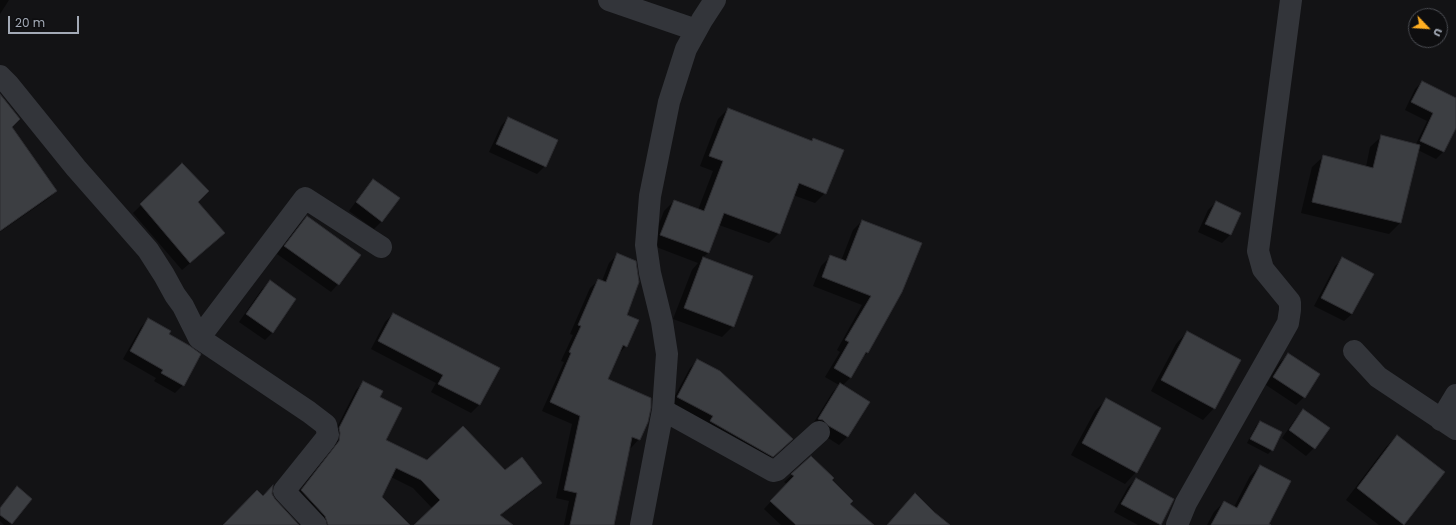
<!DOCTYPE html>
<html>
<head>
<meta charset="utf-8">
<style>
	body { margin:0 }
	#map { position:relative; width:1456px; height:525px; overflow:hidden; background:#131315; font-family:Poppins,sans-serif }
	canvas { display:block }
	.north { position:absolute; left:1408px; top:8px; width:40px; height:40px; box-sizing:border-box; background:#0e0e10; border:1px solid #4a4c52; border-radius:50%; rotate:115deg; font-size:11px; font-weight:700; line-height:16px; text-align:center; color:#a3aab6 }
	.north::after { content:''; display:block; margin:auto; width:14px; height:18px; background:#ffae21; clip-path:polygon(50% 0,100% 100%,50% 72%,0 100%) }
	.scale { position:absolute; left:8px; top:16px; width:71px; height:18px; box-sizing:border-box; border:2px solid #a3aab6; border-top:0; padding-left:5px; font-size:12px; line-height:14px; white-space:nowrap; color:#a3aab6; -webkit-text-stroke:3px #0e0e10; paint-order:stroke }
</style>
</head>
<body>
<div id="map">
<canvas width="1456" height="525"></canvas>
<div class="north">U</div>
<div class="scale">20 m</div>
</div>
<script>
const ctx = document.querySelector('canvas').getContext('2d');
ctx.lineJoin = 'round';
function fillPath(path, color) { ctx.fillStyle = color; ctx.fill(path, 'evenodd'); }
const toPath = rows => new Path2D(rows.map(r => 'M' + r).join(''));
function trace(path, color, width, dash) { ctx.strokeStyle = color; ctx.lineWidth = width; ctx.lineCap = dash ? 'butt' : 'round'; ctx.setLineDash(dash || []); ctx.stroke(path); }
fillPath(toPath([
	[0,0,9,0,0,14],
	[1422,82,1456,99,1456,126,1443,152,1436,159,1418,150,1400,223,1389,234,1301,213,1312,167,1324,156,1366,167,1370,147,1382,136,1416,144,1427,121,1405,110,1415,89],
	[0,98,11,127,56,191,49,198,0,232],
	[728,109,811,142,813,139,825,193,815,203,793,195,779,233,769,243,719,225,708,253,702,258,752,277,733,326,722,337,673,319,692,270,698,263,651,245,664,211,674,201,698,210,713,171,700,166,718,119],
	[508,118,545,166,537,174,489,152,501,126],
	[182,165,197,202,216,241,182,270,133,213],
	[373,180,382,221,374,229,349,211,366,188],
	[1216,202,1240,213,1230,235,1222,243,1198,232,1208,210],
	[307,217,338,284,331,292,277,254,299,225],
	[862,221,901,292,867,353,862,358,851,377,842,386,868,402,847,437,839,445,811,427,832,393,839,385,825,377,840,352,837,350,862,305,813,286,821,266,831,256,841,261,853,230],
	[617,255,625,315,626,346,618,355,607,379,639,439,631,448,629,447,613,525,564,525,569,501,556,498,572,424,542,411,564,362,561,361,573,335,570,334,590,288,599,280,602,281,609,263],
	[1343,259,1352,314,1344,321,1314,306,1335,266],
	[270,282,273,332,265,340,239,322,262,289],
	[393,314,498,368,479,405,471,413,431,392,436,383,371,349,385,322],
	[149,319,168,335,183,385,175,393,154,381,156,378,123,359,141,327],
	[1187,332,1214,408,1203,420,1151,391,1176,344],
	[1288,355,1304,397,1296,405,1266,385,1280,362],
	[697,361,784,447,764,464,670,405,690,368],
	[364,382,379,397,384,440,427,462,505,472,540,483,533,491,499,516,511,525,415,525,432,508,413,488,391,477,380,498,408,525,319,525,293,499,331,450,333,442,332,437,356,390],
	[1106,400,1136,472,1125,484,1071,455,1095,411],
	[1303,411,1314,448,1306,456,1282,438,1296,418],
	[1260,422,1272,450,1268,454,1247,443,1256,426],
	[1397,436,1444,472,1403,525,1379,525,1346,500,1386,447],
	[811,457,849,504,873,525,781,525,764,509,787,484,784,482],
	[1260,466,1268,525,1207,525,1214,512,1224,502,1234,507,1250,476],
	[1136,479,1173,499,1160,525,1138,525,1114,512,1128,487],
	[30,499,10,525,4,525,0,521,0,508]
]), '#0007');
const building = toPath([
	[1422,81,1456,98,1456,128,1444,152,1420,141,1433,113,1411,102,1422,81],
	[0,94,20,119,12,127,57,191,0,231,0,94],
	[728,108,812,141,813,138,844,150,826,194,799,183,780,234,724,213,709,253,660,235,674,200,704,211,723,161,709,156,728,108],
	[508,117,558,140,546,167,496,144,508,117],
	[1381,135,1420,145,1401,223,1312,202,1323,155,1373,168,1381,135],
	[182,163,209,191,198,202,225,233,190,263,140,204,182,163],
	[373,179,400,198,382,222,356,202,373,179],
	[1216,201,1241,213,1231,235,1205,224,1216,201],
	[307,216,361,255,339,285,284,246,307,216],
	[862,220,922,243,902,292,868,353,866,352,851,378,834,368,849,342,845,340,871,296,822,277,830,255,846,261,862,220],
	[617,253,636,261,639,282,627,315,639,320,627,347,623,345,608,379,651,398,651,408,648,422,640,440,632,437,614,525,570,525,577,493,564,490,580,416,550,402,571,353,569,352,581,326,578,325,598,279,606,282,617,253],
	[703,257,753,276,734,327,684,308,703,257],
	[1342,257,1374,274,1352,314,1321,298,1342,257],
	[270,280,296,299,273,333,246,314,270,280],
	[393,313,500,368,480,405,438,384,443,375,378,341,393,313],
	[148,318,171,331,169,334,190,346,201,354,184,386,161,373,163,370,130,351,148,318],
	[1187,331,1241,360,1215,409,1161,380,1187,331],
	[1288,353,1320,374,1305,398,1273,377,1288,353],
	[697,359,720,371,793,439,773,457,710,421,713,416,677,397,697,359],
	[363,381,383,391,380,397,402,408,386,440,427,460,463,426,505,470,522,457,542,483,500,515,513,525,414,525,440,500,421,480,396,468,382,497,410,525,328,525,325,516,301,490,339,441,340,433,339,428,363,381],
	[840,383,870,402,848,437,829,426,823,420,818,419,840,383],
	[1106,398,1161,428,1137,473,1082,443,1106,398],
	[1303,409,1330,428,1315,449,1289,430,1303,409],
	[1260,421,1282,432,1273,451,1250,439,1260,421],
	[1397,435,1445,472,1404,525,1357,488,1397,435],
	[811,456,834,478,832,480,853,501,850,504,874,525,796,525,770,501,794,476,791,474,811,456],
	[1260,465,1291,481,1269,524,1271,525,1211,525,1224,501,1237,508,1260,465],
	[1136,478,1174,499,1161,525,1121,504,1136,478],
	[273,485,272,494,275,499,299,525,223,525,257,490,263,496,273,485],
	[17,486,32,499,12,524,0,515,0,508,17,486],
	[915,493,934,512,950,525,887,525,915,493]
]);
fillPath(building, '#3c3e42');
trace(building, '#2d2d31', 1);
trace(toPath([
	[609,0,696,30],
	[0,76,8,84,76,168,148,250,164,275,175,295,183,306,199,338,309,412,326,425,328,435,325,440,284,491,316,525],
	[199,338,305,198,381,247],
	[1354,351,1378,377,1456,429],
	[663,410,773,471,777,470,819,432],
	[1441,420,1456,395],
	[641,525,663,410,667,354,662,322,650,273,646,245,650,196,669,102,686,49,702,20,715,0],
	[1177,525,1186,503,1288,323,1290,310,1290,302,1263,269,1258,251,1291,0]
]), '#33353a', 22);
</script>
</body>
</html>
